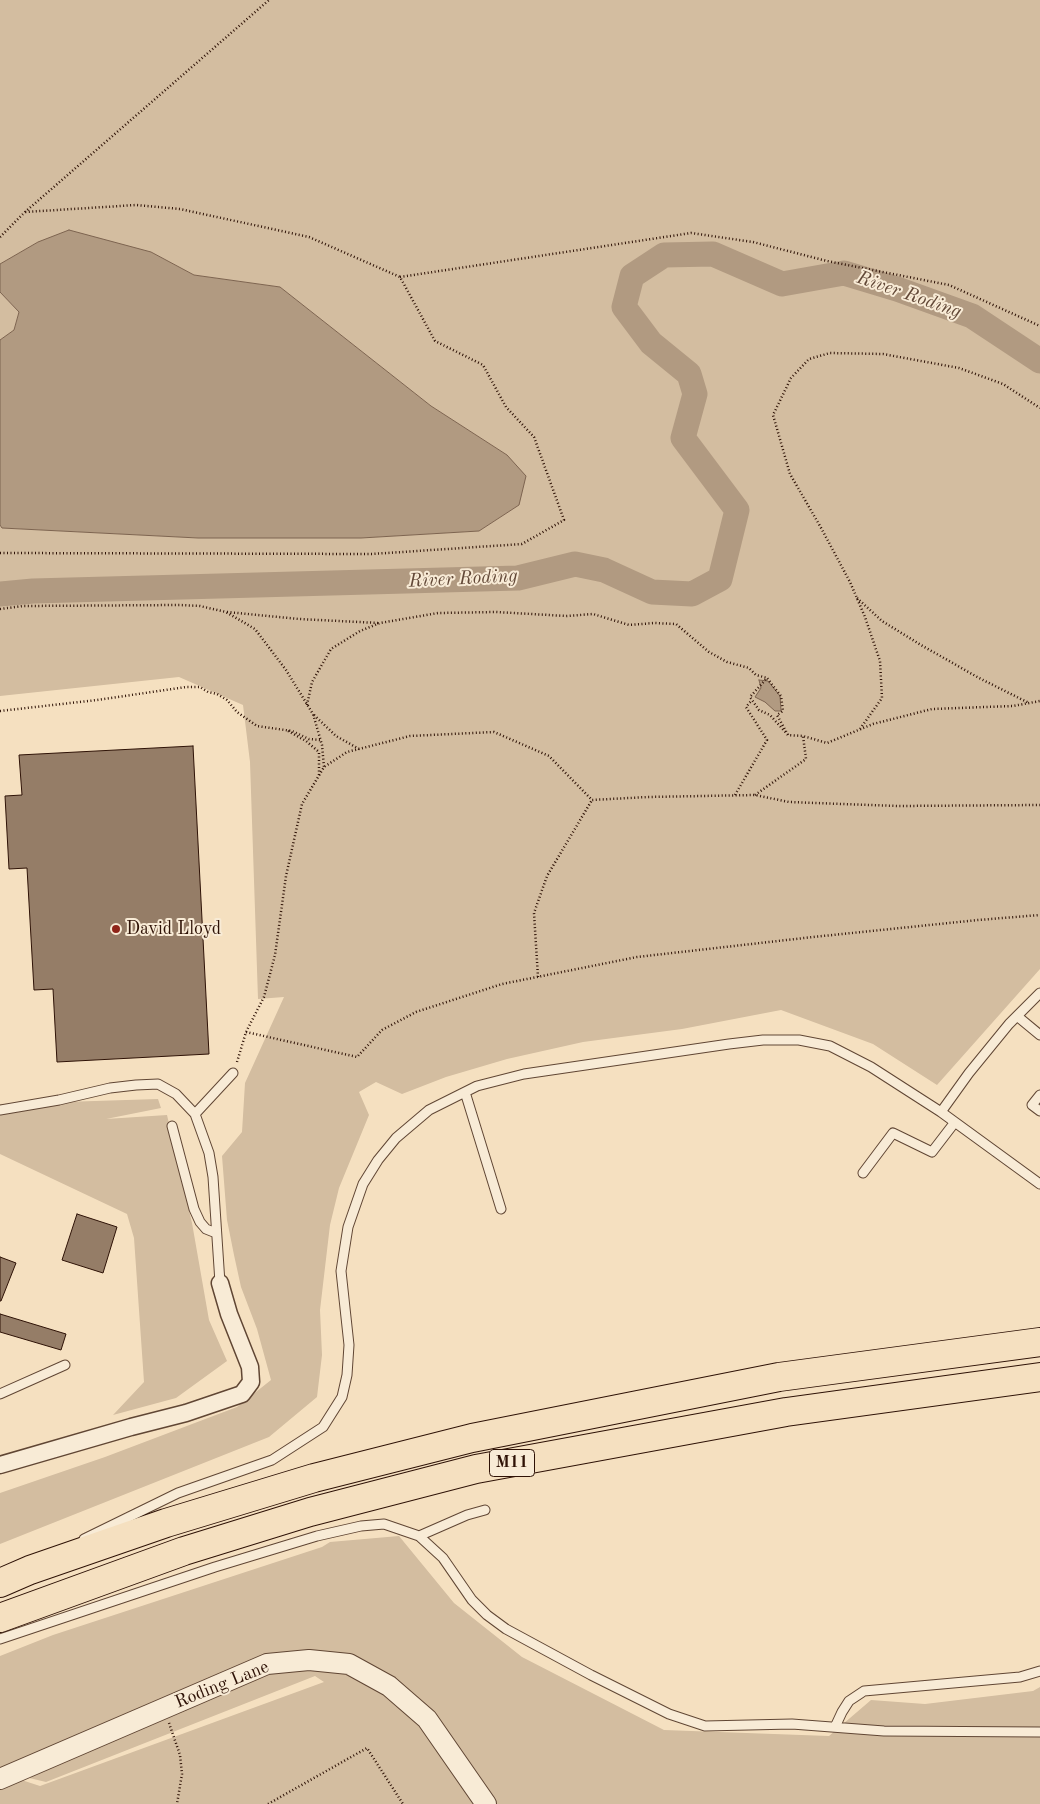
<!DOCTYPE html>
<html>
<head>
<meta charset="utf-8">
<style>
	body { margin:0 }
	canvas { display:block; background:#f5e0c0 }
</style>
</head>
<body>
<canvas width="1040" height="1804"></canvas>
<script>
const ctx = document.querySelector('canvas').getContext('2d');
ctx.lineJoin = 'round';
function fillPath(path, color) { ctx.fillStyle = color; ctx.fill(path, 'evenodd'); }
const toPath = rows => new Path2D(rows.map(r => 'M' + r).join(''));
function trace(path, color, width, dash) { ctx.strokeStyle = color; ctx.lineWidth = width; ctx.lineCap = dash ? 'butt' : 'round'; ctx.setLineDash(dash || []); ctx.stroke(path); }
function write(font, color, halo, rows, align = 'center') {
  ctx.font = font + ' "Old Standard TT",serif'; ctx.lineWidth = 4; ctx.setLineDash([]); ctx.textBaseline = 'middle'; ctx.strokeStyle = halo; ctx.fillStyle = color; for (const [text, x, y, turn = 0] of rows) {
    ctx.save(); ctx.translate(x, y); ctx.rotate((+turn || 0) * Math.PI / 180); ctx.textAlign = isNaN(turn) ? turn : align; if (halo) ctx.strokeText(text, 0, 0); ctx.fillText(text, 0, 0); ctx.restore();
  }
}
fillPath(toPath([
	[0,0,1040,0,1040,969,937,1085,873,1044,781,1010,682,1029,583,1042,507,1059,446,1077,402,1094,376,1082,359,1092,369,1115,339,1188,330,1225,320,1310,322,1355,317,1397,269,1437,0,1544,0,1493,105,1457,237,1407,271,1380,257,1329,241,1287,234,1255,227,1220,222,1156,242,1132,245,1083,284,997,258,999,250,762,243,705,179,677,0,696,0,525,2,528,198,538,361,538,479,531,519,505,507,455,431,406,280,287,194,275,151,252,38,242,0,264],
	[0,292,19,312,14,330,0,340],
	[158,1099,161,1108,106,1119,167,1115,192,1223,209,1320,227,1361,176,1398,113,1415,144,1382,134,1238,127,1214,0,1154,0,1104],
	[399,1536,454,1603,522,1657,664,1730,829,1736,871,1700,925,1704,1033,1691,1040,1687,1040,1804,0,1804,0,1773,40,1786,324,1682,315,1676,46,1782,0,1771,0,1656,53,1635,322,1547,330,1542]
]), '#d3bda0');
const water = toPath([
	[69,230,151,252,194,275,280,287,431,406,507,455,526,476,519,505,479,531,361,538,198,538,2,528,0,525,0,340,14,330,19,312,0,292,0,264,38,242,69,230],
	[759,680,768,681,780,696,781,711,775,711,765,702,755,697,761,688,759,680]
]);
fillPath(water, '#b19a81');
trace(water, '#7d6450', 1);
trace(toPath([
	[0,594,33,591,518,578,575,564,604,570,652,592,692,594,720,579,737,510,683,438,695,394,689,374,651,343,624,307,632,276,664,255,713,254,782,284,844,273,897,289,972,316,1040,361]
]), '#b19a81', 25);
const building = toPath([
	[193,746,209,1054,57,1062,53,989,34,990,27,868,9,869,5,796,22,795,19,755,193,746],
	[77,1214,117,1227,103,1273,62,1260,77,1214],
	[0,1257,16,1263,1,1301,0,1301,0,1257],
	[0,1314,66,1334,61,1350,0,1332,0,1314]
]);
fillPath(building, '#957d67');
trace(building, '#2e1206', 1);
const service = toPath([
	[1017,1016,1040,1035],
	[465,1092,501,1209],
	[1040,1095,1032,1105,1040,1111],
	[0,1110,59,1100,110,1088,136,1085,158,1084,176,1094,195,1114,209,1153,213,1177,220,1283],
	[941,1112,969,1073,1009,1024,1040,993],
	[195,1114,233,1073],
	[172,1126,194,1209,200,1222,206,1229,216,1233],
	[863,1173,893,1133,932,1152,955,1122],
	[0,1394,65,1365],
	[419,1536,467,1515,485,1510],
	[84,1539,178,1493,272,1460,323,1427,342,1397,347,1375,349,1345,341,1271,348,1227,363,1184,378,1160,396,1138,429,1110,477,1086,524,1074,729,1044,763,1040,799,1040,830,1046,871,1067,941,1112,1040,1184],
	[0,1639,215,1567,317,1536,361,1526,384,1524,419,1536,443,1558,472,1600,487,1615,506,1629,591,1675,669,1714,705,1726,792,1724,884,1731,1040,1732],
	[835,1727,842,1712,849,1701,864,1691,1020,1677,1040,1671]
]);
const minor = toPath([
	[0,1465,131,1427,186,1413,242,1394,251,1382,250,1367,229,1314,220,1283]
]);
const tertiary = toPath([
	[0,1779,267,1664,309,1660,349,1664,389,1686,427,1719,486,1804]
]);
const motorway = toPath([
	[0,1583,30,1570,166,1523,314,1478,472,1438,779,1377,1040,1342],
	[0,1618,184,1551,310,1512,476,1469,786,1412,1040,1377]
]);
trace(service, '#604634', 11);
trace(minor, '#604634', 19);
trace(tertiary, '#604634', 22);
trace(motorway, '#2e1206', 30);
trace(toPath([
	[0,237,25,212,269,0],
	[400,277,691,233,753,242,827,261,949,285,1040,326],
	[0,553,372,554,522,544,564,520,534,437,506,407,483,365,435,341,400,277,309,237,180,209,136,205,25,212],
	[857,598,882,621,921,645,979,678,1029,703],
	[0,609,23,606,180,605,200,606,226,612,255,629,286,670,313,714,322,745,324,767],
	[227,612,299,619,379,623],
	[307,705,312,682,331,649,360,631,380,623,438,613,496,612,566,616,593,614,629,625,654,623,676,624,709,652,727,662,749,668,756,675,767,678],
	[0,711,97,700,186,687,200,687,208,692,217,694,227,700,237,712,257,726,292,731,309,739,320,740],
	[314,715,336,736,359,749],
	[860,729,882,698,880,661,865,617,850,582,820,526,790,474,773,415,791,378,809,359,830,353,883,354,959,368,1003,384,1040,408],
	[288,731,306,741,319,752,319,777],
	[788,735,777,715,783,711,781,696,767,678,750,697,759,710,770,715,788,735,803,736,827,743,873,724,932,709,1013,706,1040,701],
	[735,795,767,740,746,707,752,700],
	[755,795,806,759,803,736],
	[538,977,534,913,547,876,592,800],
	[246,1032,357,1057,382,1030,416,1012,502,984,637,957,813,937,978,920,1040,915],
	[237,1062,246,1032,264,997,275,955,286,876,302,804,324,767,347,752,410,736,494,732,549,756,592,800,648,797,755,795,789,802,897,806,1040,805],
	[169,1723,180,1755,182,1774,177,1804],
	[268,1804,367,1748,403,1804]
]), '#2e1206', 2.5, [1, 2.5]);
trace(service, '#f8ebd6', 9);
trace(minor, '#f8ebd6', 16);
trace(tertiary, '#f8ebd6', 20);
trace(motorway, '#f5e0c0', 28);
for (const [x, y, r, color] of [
	[116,929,5,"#8f2418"]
]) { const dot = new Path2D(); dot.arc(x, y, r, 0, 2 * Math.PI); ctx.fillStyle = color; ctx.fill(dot); trace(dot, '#f8ebd6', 2); }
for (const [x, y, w] of [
	[512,1463,45]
]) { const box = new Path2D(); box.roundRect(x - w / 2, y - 13.5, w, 27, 4); ctx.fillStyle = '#f8ebd6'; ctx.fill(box); trace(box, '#2e1206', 1); }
write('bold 16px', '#2e1206', null, [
	["M11",512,1463]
]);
write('18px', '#2e1206', '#f8ebd6', [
	["David Lloyd",126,929]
], 'left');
write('18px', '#2e1206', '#f8ebd6', [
	["Roding Lane",222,1685,-22]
]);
write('italic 19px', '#624837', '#f8ebd6', [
	["River Roding",909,295,19],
	["River Roding",463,579,-3]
]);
</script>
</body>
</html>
